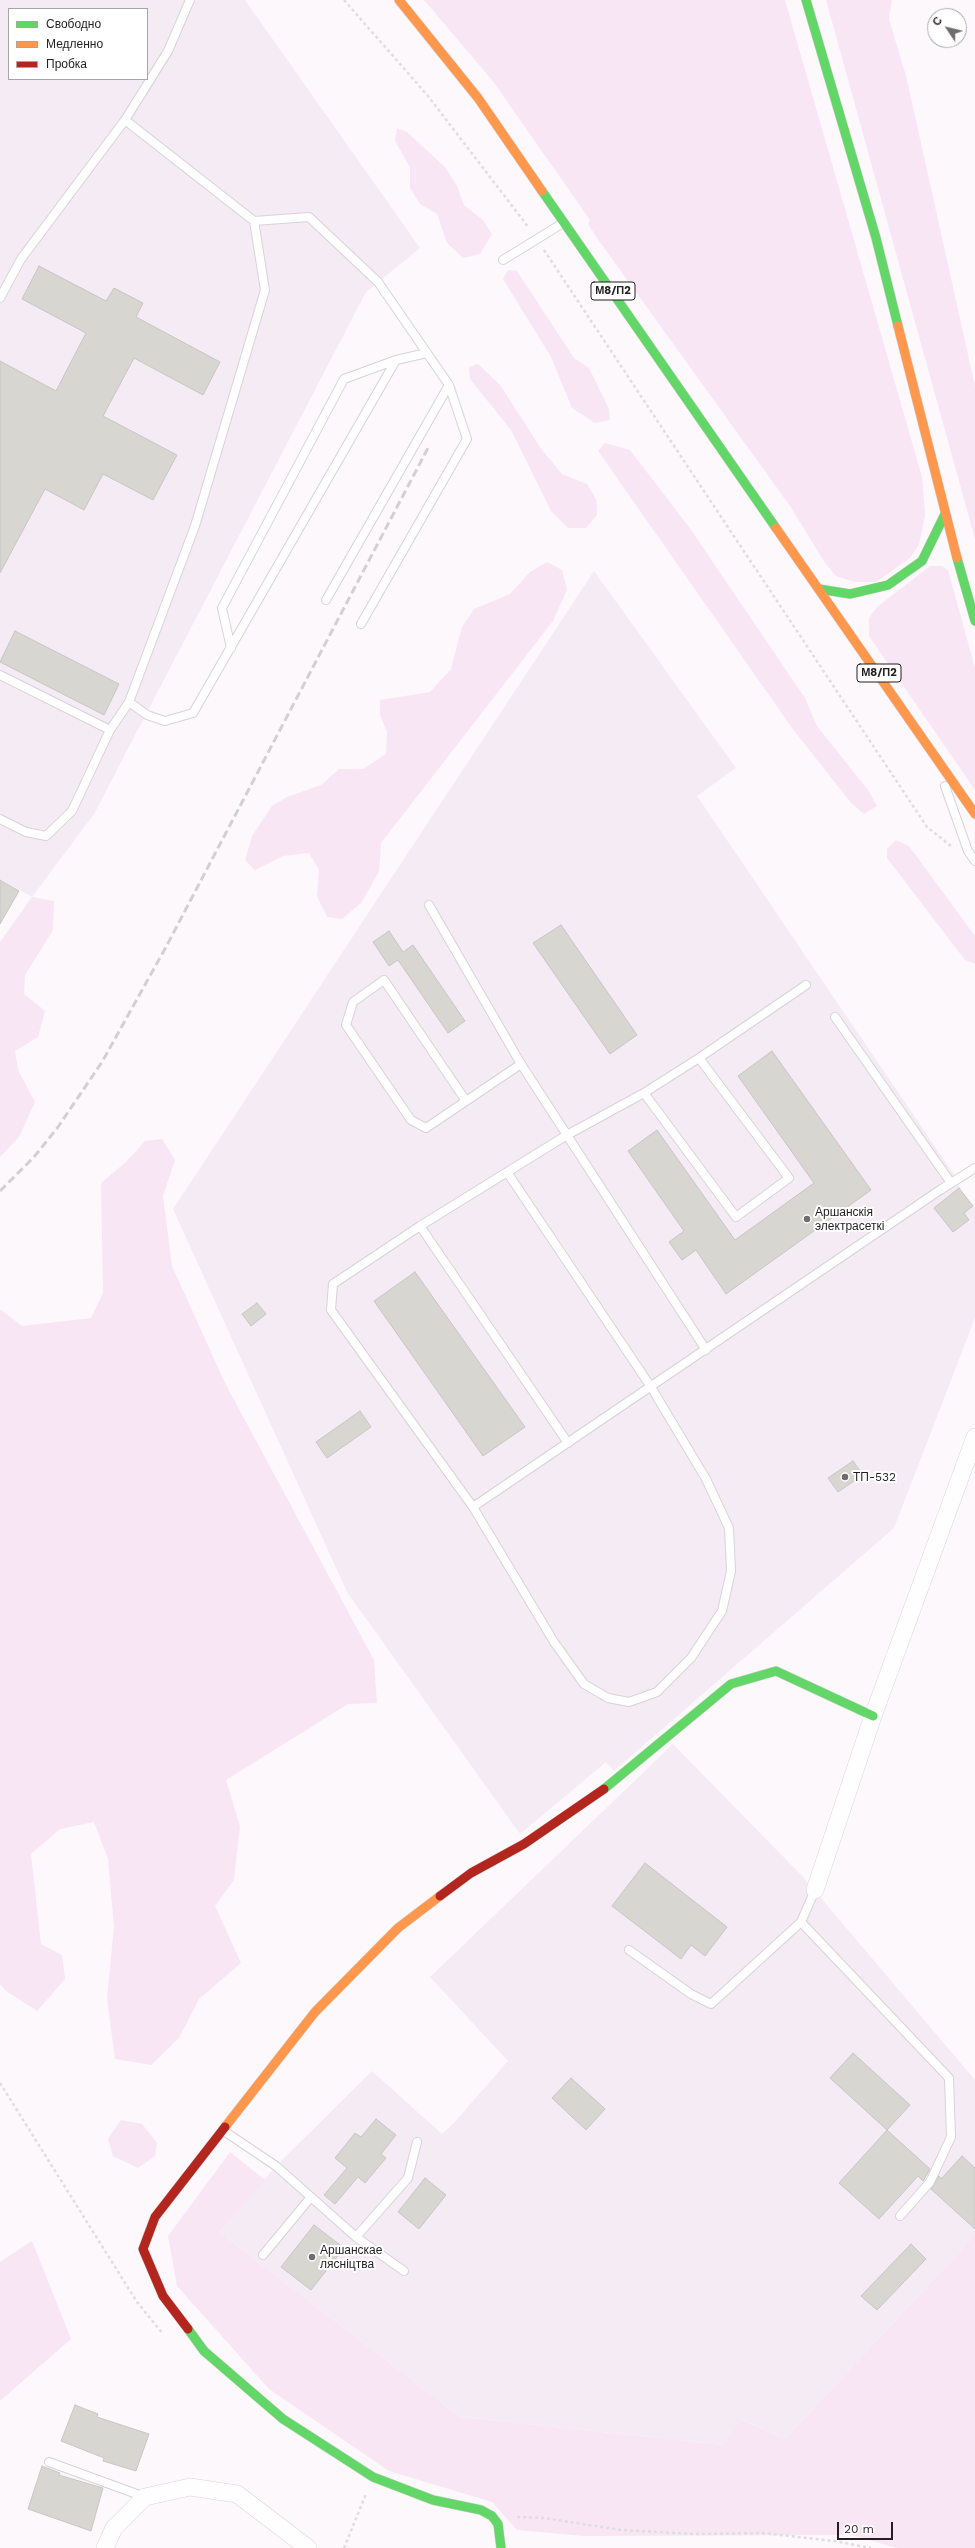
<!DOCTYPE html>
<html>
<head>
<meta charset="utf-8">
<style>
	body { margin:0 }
	#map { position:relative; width:975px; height:2548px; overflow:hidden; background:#fdf8fc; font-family:"Work Sans",sans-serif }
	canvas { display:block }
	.legend { position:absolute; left:8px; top:8px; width:140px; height:72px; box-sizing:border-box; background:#fff; border:1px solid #a7a5a6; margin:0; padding:5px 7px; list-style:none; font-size:12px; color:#221f21 }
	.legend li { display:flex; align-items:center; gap:8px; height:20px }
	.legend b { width:20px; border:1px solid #a7a5a6 }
	.north { position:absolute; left:927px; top:8px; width:40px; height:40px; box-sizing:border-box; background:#fff; border:1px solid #a7a5a6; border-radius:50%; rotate:305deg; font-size:11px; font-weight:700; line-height:16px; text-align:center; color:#221f21 }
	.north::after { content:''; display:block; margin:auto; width:14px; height:18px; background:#6f6b6e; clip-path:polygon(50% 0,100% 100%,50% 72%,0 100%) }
	.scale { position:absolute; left:837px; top:2522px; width:56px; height:18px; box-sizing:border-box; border:2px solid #221f21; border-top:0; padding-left:5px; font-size:12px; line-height:14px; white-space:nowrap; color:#221f21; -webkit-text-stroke:3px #fff; paint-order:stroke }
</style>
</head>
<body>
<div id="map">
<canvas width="975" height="2548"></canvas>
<ul class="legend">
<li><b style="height:5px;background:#63d668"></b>Свободно</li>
<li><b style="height:5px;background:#ff974d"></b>Медленно</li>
<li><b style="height:5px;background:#b3261e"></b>Пробка</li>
</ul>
<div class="north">С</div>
<div class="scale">20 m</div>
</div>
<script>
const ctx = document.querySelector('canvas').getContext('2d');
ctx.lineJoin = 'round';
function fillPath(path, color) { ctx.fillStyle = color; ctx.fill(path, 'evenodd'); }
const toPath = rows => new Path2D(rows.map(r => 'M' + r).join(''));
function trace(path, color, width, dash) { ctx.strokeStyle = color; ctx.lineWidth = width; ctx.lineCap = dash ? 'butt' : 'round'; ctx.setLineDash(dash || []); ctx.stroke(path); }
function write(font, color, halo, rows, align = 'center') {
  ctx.font = font + ' "Work Sans",sans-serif'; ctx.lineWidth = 4; ctx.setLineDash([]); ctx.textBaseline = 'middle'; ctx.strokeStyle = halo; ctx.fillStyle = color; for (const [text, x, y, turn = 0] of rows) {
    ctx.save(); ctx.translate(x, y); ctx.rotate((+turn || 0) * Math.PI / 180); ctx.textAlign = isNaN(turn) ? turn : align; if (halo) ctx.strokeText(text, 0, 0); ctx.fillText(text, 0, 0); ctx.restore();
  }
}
fillPath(toPath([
	[0,0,245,0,420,248,366,292,94,814,32,897,0,879],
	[9,9,147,9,147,79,9,79],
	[594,571,736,768,697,796,957,1179,959,1188,975,1208,975,1318,894,1528,614,1771,606,1762,520,1834,347,1592,173,1209],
	[673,1744,804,1878,975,2080,975,2235,785,2439,743,2420,723,2445,460,2417,219,2232,276,2166,372,2071,442,2134,453,2124,508,2061,430,1977]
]), '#f5ebf4');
fillPath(toPath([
	[424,0,785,0,922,477,925,515,919,545,910,558,876,582,854,582,836,576,825,563,790,506,597,238,588,224,590,220,492,80],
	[826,0,892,0,889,19,906,76,975,386,975,539],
	[397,128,407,132,446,168,457,186,464,205,483,220,492,234,480,254,463,258,447,243,437,214,420,204,410,188,410,167,395,141],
	[508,270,517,271,574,358,589,368,609,409,610,420,595,423,572,408,551,357,503,279],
	[478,364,500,385,542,450,562,474,587,484,596,499,597,515,586,528,568,528,551,511,511,430,470,379,469,367],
	[605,443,630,450,689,527,805,698,817,726,868,790,877,806,864,814,851,803,792,728,598,451],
	[547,562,562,570,567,590,553,621,381,843,379,872,361,903,342,919,327,917,317,896,319,870,309,853,283,856,255,870,245,860,252,836,272,806,287,797,321,785,339,769,363,769,386,754,387,732,380,715,380,700,430,692,451,669,462,627,474,609,510,594,530,572],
	[930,566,942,566,948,570,975,668,975,790,869,636,869,618,877,607],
	[896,840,909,846,975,936,975,964,965,960,887,858,887,849],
	[32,897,54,901,53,930,25,975,24,994,45,1011,38,1037,15,1051,18,1070,35,1102,19,1137,0,1157,0,942],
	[162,1139,175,1160,163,1196,172,1266,225,1383,374,1660,377,1703,348,1704,226,1780,240,1826,234,1880,215,1906,241,1963,199,1999,179,2038,151,2065,115,2059,107,1998,114,1927,108,1859,94,1822,60,1829,31,1854,41,1944,62,1955,65,1979,37,2011,6,1991,0,1984,0,1309,22,1326,91,1318,103,1293,101,1183,127,1161,145,1141],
	[121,2120,142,2124,157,2143,155,2156,138,2168,113,2156,108,2139],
	[230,2152,265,2180,219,2232,460,2417,723,2445,742,2420,785,2439,975,2235,975,2548,897,2548,852,2535,584,2536,517,2530,492,2502,389,2471,269,2389,177,2286,168,2236],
	[32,2241,71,2339,0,2401,0,2262]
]), '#f8e6f5');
const building = toPath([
	[39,266,106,301,114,288,143,303,136,317,220,362,203,395,134,358,103,416,177,455,153,500,103,474,84,510,45,489,0,573,0,361,56,391,86,333,22,299,39,266],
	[15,631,119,684,104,715,0,662,15,631],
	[0,880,19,891,0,924,0,880],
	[561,925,637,1035,610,1054,533,943,561,925],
	[389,931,403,952,413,945,465,1021,448,1033,398,960,389,966,373,942,389,931],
	[772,1051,871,1190,726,1294,696,1250,682,1260,669,1242,684,1231,628,1151,657,1130,735,1240,814,1183,738,1076,772,1051],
	[959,1188,973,1206,964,1213,969,1220,953,1232,934,1208,959,1188],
	[415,1272,525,1427,483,1456,374,1301,415,1272],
	[257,1303,266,1314,251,1326,242,1314,257,1303],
	[360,1411,371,1427,327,1458,316,1442,360,1411],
	[853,1461,863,1475,838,1492,828,1478,853,1461],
	[645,1863,727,1927,705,1956,691,1945,681,1959,612,1906,645,1863],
	[853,2053,910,2105,887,2130,830,2078,853,2053],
	[571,2078,605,2109,586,2130,552,2098,571,2078],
	[376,2119,396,2135,381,2154,386,2158,365,2183,358,2177,335,2204,324,2195,347,2168,335,2158,355,2133,361,2137,376,2119],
	[887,2130,930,2169,923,2181,918,2176,879,2219,839,2183,887,2130],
	[962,2156,975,2168,975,2229,931,2189,939,2176,941,2179,962,2156],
	[425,2178,446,2195,419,2229,398,2212,425,2178],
	[314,2225,344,2248,311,2290,281,2267,314,2225],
	[911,2244,926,2259,877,2310,861,2296,911,2244],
	[75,2405,98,2414,97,2417,149,2434,136,2471,103,2461,104,2458,61,2441,75,2405],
	[42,2466,60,2473,59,2475,103,2488,91,2531,28,2509,42,2466]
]);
fillPath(building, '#d7d6d0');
trace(building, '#c8c6c6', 1);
const lane = toPath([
	[254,221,309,217,378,282,449,385,326,600],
	[503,260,563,223],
	[0,298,21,259,125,120,168,51,190,0],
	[361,624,467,439,449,385],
	[231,648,222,608,344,379,396,360],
	[0,675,110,730,129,702,195,526,265,290,254,221,125,120],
	[129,702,147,715,165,721,193,713,396,360,427,353],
	[945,786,968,851,975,861],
	[0,819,26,832,46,836,72,811,110,730],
	[429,905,521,1064,706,1350],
	[806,985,699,1058,644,1093,567,1135,420,1226,333,1284,331,1310,473,1507,940,1190,975,1168],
	[835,1017,951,1183],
	[644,1093,736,1217,789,1178,699,1058],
	[466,1101,384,980,353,1002,346,1025,411,1120,426,1128,521,1064],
	[420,1226,568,1443],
	[473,1507,554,1642,584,1684,608,1698,629,1702,657,1692,691,1658,722,1611,731,1571,729,1528,706,1479,651,1387,507,1172],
	[815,1890,801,1922,949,2078,951,2137,930,2182,900,2216],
	[629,1950,691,1994,711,2004,801,1922],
	[224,2131,276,2166,356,2237,404,2271],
	[356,2237,408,2178,417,2142],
	[263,2255,311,2197],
	[49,2462,145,2497]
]);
const street = toPath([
	[815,1890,873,1716,975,1437],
	[105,2548,114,2528,145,2497,190,2487,237,2494,308,2548]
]);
const fast = toPath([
	[806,0,876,238,898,326],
	[542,191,776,528],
	[957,558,975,621],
	[819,589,850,594,888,585,922,561,945,514],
	[604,1789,731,1684,776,1671,873,1716],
	[188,2329,204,2351,283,2419,373,2477,433,2500,481,2510,492,2516,498,2524,501,2548]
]);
const slow = toPath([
	[399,0,478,98,542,191],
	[898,326,957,558],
	[776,528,975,814],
	[225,2127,315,2012,398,1928,440,1896]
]);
const jam = toPath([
	[440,1896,471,1873,524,1844,604,1789],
	[188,2329,163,2296,143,2249,155,2217,225,2127]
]);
trace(lane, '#d7d3d6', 10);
trace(street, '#d7d3d6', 18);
trace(fast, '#d7d3d6', 10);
trace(slow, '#d7d3d6', 10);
trace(jam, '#d7d3d6', 10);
trace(toPath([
	[344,0,428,96,529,228],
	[544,250,927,827,951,846],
	[0,2083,137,2302,163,2334],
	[517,2517,544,2518,621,2530,695,2534,763,2533,834,2541,871,2548],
	[344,2548,366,2494]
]), '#dfdedf', 2.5, [3, 3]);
trace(lane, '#fffeff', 8);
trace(street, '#fffeff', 17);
trace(fast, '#63d668', 9);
trace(slow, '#ff974d', 9);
trace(jam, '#b3261e', 9);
trace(toPath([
	[0,1191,34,1157,58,1127,102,1062,166,947,428,448]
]), '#d2d1d2', 3, [8, 4]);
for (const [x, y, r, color] of [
	[807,1219,4,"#6f6b6e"],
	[845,1477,4,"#6f6b6e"],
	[312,2257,4,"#6f6b6e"]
]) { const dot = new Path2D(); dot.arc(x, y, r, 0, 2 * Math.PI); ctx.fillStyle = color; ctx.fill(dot); trace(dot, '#fff', 1.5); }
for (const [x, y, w] of [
	[613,291,44],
	[879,673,44]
]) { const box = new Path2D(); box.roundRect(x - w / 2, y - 9, w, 18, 3); ctx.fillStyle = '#fff'; ctx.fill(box); trace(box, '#221f21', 1); }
write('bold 11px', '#221f21', null, [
	["М8/П2",613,291],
	["М8/П2",879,673]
]);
write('12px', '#221f21', '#fff', [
	["Аршанскія",815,1212],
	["электрасеткі",815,1226],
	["ТП-532",853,1477],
	["Аршанскае",320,2250],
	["лясніцтва",320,2264]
], 'left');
</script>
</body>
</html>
